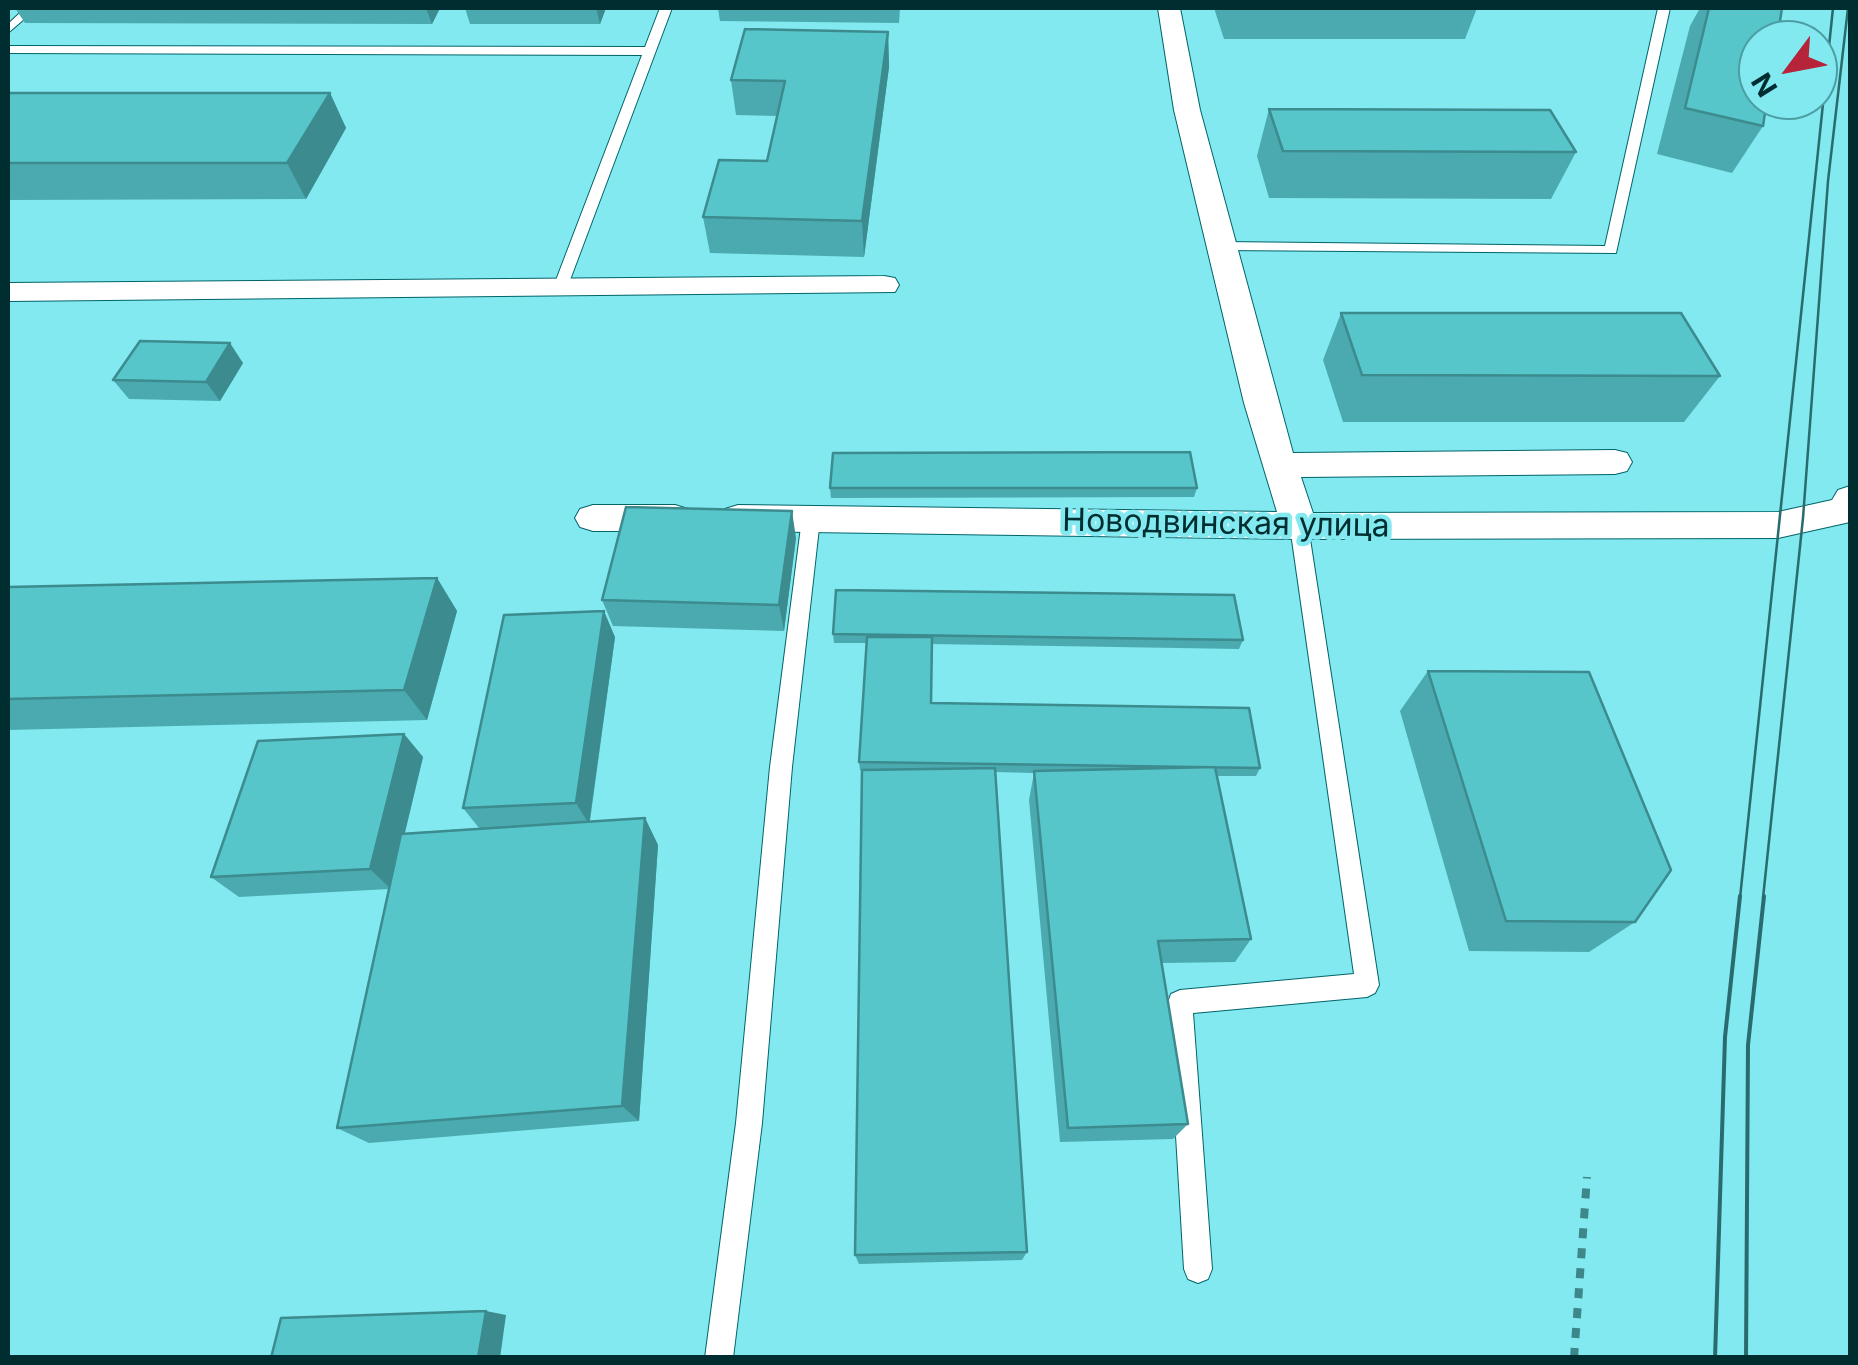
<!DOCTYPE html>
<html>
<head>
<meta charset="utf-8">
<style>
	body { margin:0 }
	#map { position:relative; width:1858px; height:1365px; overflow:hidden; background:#81e9ef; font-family:Inter,sans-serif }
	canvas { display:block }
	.frame { position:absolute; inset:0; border:10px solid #002e30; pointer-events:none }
	.north { position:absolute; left:1738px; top:20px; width:100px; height:100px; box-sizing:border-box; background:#81e9ef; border:2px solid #4d9ea3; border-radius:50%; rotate:238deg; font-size:28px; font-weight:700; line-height:40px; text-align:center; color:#002e30 }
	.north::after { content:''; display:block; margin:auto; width:35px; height:45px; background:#b62439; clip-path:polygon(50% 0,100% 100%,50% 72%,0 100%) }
</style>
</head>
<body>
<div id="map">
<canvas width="1858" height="1365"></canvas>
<div class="frame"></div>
<div class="north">N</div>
</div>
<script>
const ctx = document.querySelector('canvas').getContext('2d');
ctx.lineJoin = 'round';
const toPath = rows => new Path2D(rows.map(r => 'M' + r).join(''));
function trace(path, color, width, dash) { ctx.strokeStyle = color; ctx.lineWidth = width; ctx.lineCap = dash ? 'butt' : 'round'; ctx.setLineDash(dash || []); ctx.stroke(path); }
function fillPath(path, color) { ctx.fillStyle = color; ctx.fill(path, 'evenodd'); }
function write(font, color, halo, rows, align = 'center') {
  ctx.font = font + ' Inter,sans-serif'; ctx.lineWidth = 9; ctx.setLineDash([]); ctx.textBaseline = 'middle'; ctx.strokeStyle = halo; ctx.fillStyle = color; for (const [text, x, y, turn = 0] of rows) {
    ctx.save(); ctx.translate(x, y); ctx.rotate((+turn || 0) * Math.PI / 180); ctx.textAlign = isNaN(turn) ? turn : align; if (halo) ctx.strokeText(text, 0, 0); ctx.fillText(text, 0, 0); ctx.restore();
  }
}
const lane = toPath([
	[25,8,37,8,8,33,8,24,25,8],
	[660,8,672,8,567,288,560,293,553,288,642,55,8,53,8,46,645,47,660,8],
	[1658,8,1670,8,1616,253,1221,250,1214,246,1221,242,1605,246,1658,8],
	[811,512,820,519,792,767,762,1123,733,1358,705,1358,736,1123,770,767,802,519,811,512],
	[1299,519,1308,526,1379,985,1375,993,1367,997,1193,1013,1212,1269,1208,1279,1198,1283,1188,1279,1184,1269,1168,1002,1171,994,1180,990,1354,974,1290,526,1299,519]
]);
const street = toPath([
	[1158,8,1180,8,1200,110,1293,453,1615,450,1627,453,1632,462,1627,471,1615,474,1301,477,1313,513,1778,512,1832,500,1838,490,1850,486,1850,522,1778,538,1299,539,738,531,725,527,720,518,725,509,738,505,1277,512,1244,403,1174,110,1158,8],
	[884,276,895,278,899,285,895,292,8,301,8,283,884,276],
	[593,505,675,505,688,509,693,518,688,527,675,531,593,531,580,527,575,518,580,509,593,505]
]);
trace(lane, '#006468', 2);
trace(street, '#006468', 2);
trace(toPath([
	[1574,1358,1587,1177]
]), '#3d878a', 8, [10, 10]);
fillPath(lane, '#fff');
fillPath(street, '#fff');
trace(toPath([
	[1740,898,1833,8],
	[1763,898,1803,518,1828,181,1848,8]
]), '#2a6b6e', 2.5);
trace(toPath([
	[1715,1358,1725,1037,1740,896],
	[1746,1358,1748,1045,1764,896]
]), '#2a6b6e', 4);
fillPath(toPath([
	[15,8,440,8,432,24,25,23],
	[465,8,606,8,600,24,470,24],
	[718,8,900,8,899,23,720,21],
	[1214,8,1477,8,1465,39,1224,39],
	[1700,8,1782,8,1763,126,1732,173,1657,154,1690,26],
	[888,32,889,67,864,257,710,253,703,217,767,161,777,116,736,115,731,80],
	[8,93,330,93,346,128,306,199,8,200],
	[1269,109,1576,152,1551,199,1269,198,1257,156],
	[1341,313,1720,376,1684,422,1343,422,1323,360],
	[243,363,220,401,129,399,113,380],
	[830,488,1197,488,1194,497,831,498],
	[796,538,784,631,613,626,602,600],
	[437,578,457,611,427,720,8,730,8,587],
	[833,634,1243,640,1239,649,932,644,931,703,1260,768,1256,776,1217,776,1251,939,1235,962,1162,963,1188,1124,1173,1139,1060,1142,1029,800,1034,773,996,772,1027,1252,1022,1260,859,1264,855,1255,872,770,860,770,859,762,866,643,834,643],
	[615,637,590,821,645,818,658,845,639,1121,369,1143,337,1128,389,889,239,897,211,877,404,734,423,757,405,833,479,828,463,808],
	[1428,671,1635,922,1589,952,1469,951,1400,711]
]), '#4aaaaf');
fillPath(toPath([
	[426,8,440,8,432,24],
	[596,8,606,8,600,24],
	[888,32,889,67,864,257,862,221],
	[330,93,346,128,306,199,287,163],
	[230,343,243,363,220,401,206,382],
	[792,511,796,538,784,631,779,605],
	[437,578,457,611,427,720,404,690],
	[604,611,615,637,589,824,576,803],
	[404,734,423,757,391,889,370,869],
	[645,818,658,845,639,1121,622,1106],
	[486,1311,506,1315,500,1358,478,1358]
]), '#3c8b8e');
const building = toPath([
	[1709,8,1782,8,1777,40,1758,40,1758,100,1767,100,1763,126,1685,108,1709,8],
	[745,29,888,32,862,221,703,217,719,160,767,161,785,81,731,80,745,29],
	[8,93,330,93,287,163,8,163,8,93],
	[1269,109,1550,110,1576,152,1283,151,1269,109],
	[1341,313,1681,313,1720,376,1362,375,1341,313],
	[140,341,230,343,206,382,113,380,140,341],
	[1190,452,1197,488,830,488,833,453,1190,452],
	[626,507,792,511,779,605,602,600,626,507],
	[437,578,404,690,8,699,8,587,437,578],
	[836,590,1234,595,1243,640,833,634,836,590],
	[604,611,576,803,463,808,504,615,604,611],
	[867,637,932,637,931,703,1249,708,1260,768,859,762,867,637],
	[1428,671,1589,672,1671,870,1635,922,1506,921,1428,671],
	[404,734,370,869,211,877,258,741,404,734],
	[1215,767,1251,939,1158,941,1188,1124,1068,1128,1034,771,1215,767],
	[995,768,1027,1252,855,1255,862,770,995,768],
	[645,818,622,1106,337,1128,401,834,645,818],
	[486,1311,478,1358,271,1358,281,1318,486,1311]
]);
fillPath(building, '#56c6cb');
trace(building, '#3c8b8e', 2.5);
write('32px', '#002e30', '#81e9ef', [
	["Новодвинская улица",1226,524,1]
]);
</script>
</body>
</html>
